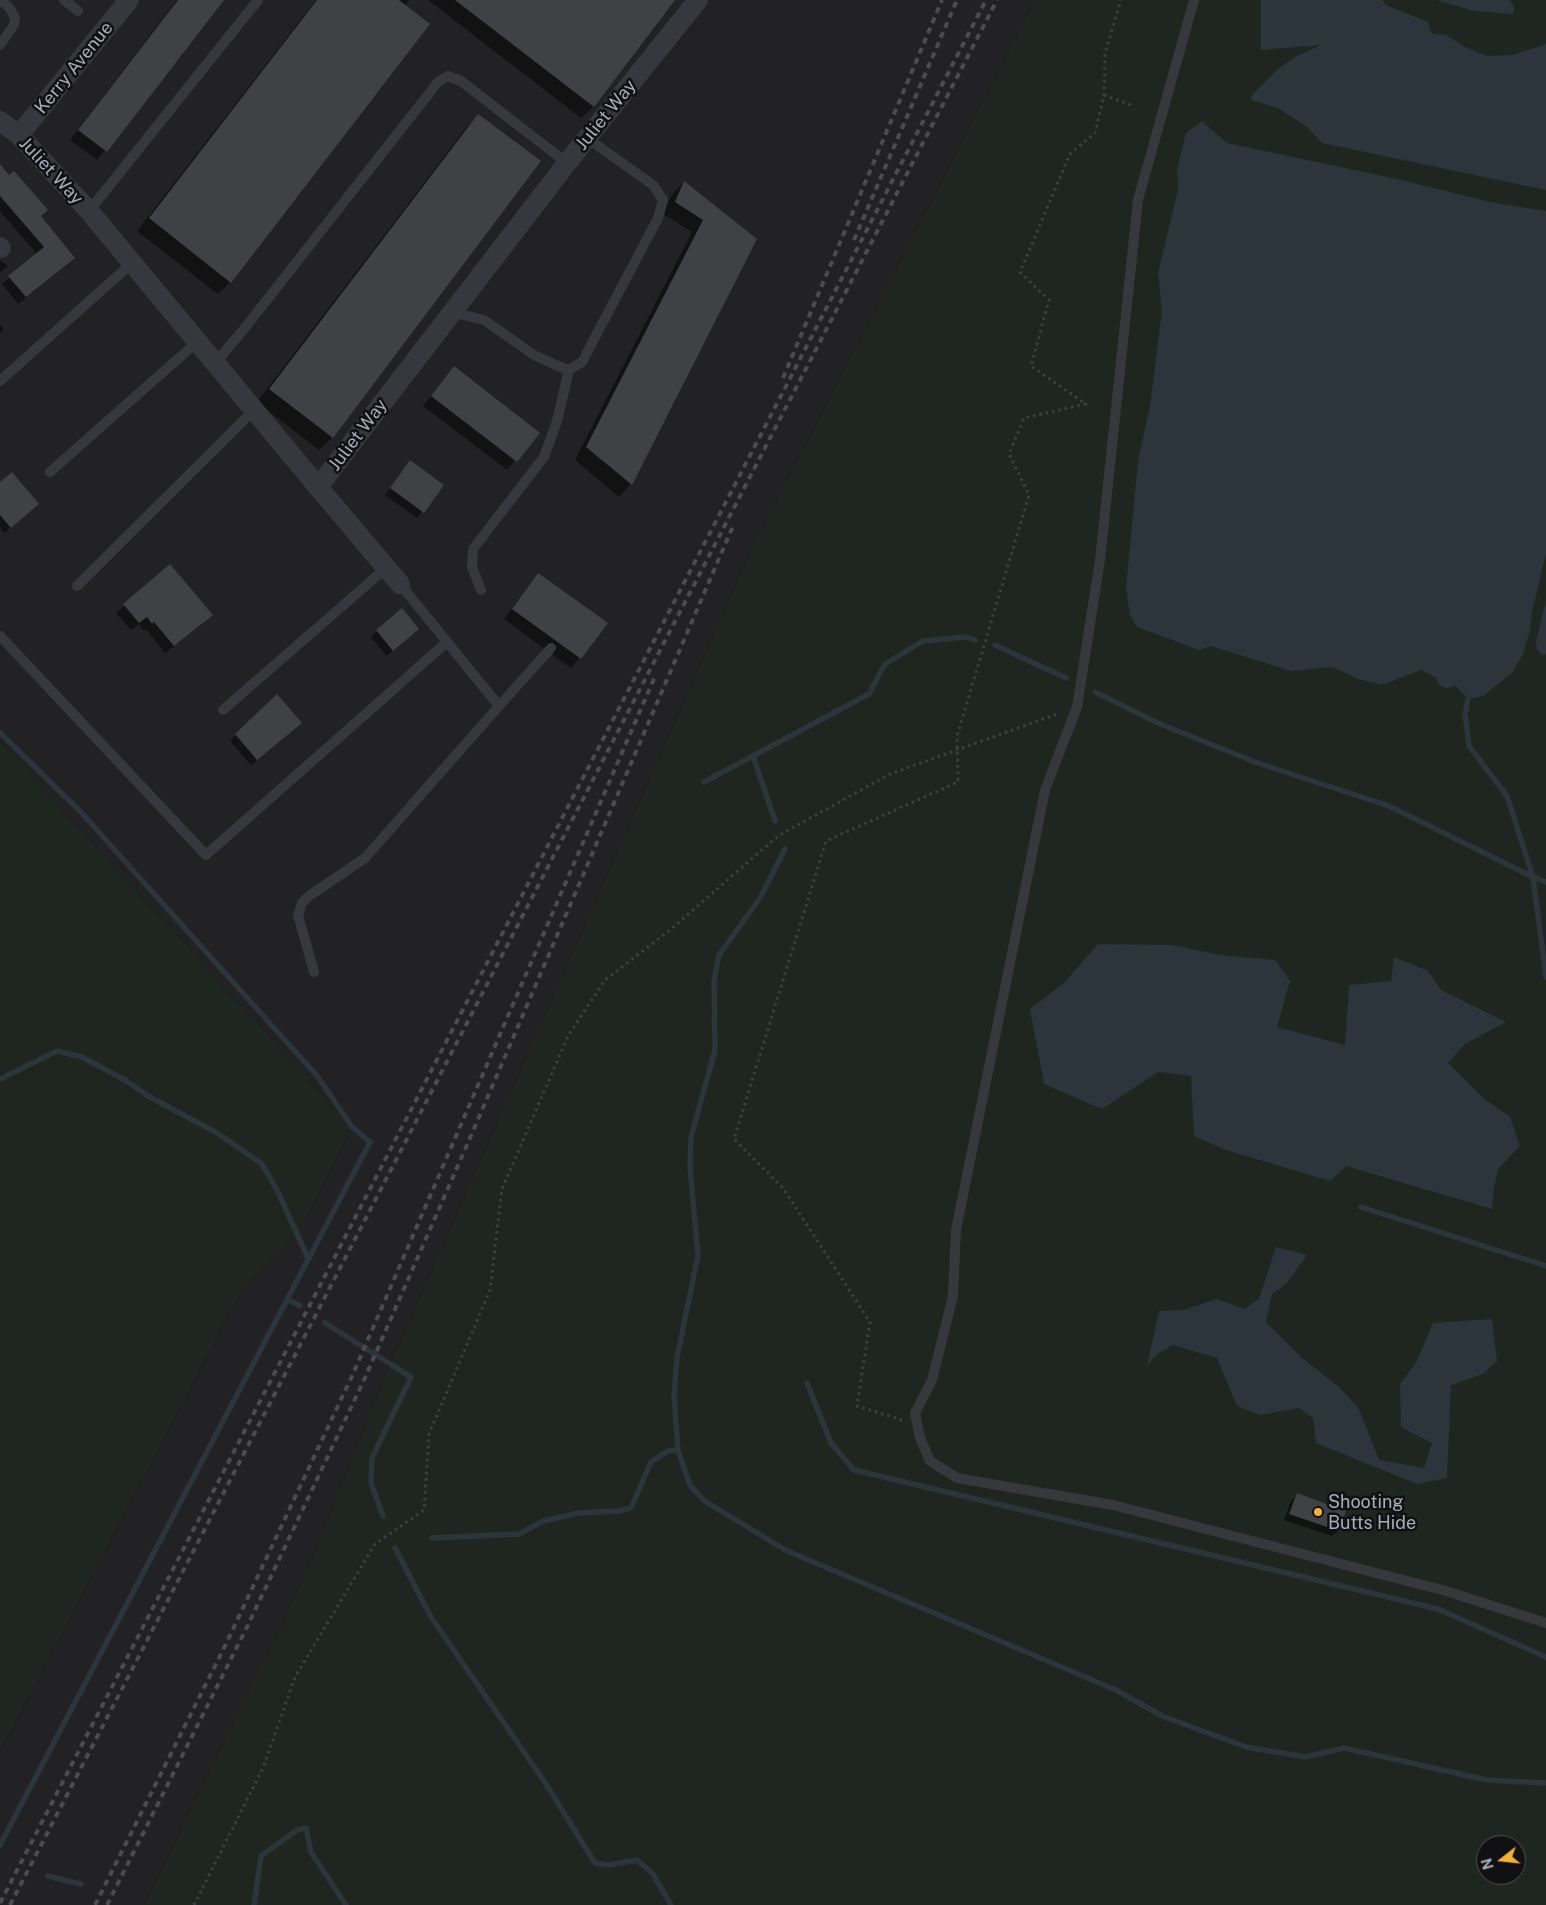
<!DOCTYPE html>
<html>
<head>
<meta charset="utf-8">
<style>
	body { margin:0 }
	#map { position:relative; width:1546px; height:1905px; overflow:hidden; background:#161618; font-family:"Public Sans",sans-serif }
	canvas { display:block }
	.north { position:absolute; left:1476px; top:1835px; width:50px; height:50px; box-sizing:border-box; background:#111113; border:1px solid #4d4f55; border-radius:50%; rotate:254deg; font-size:14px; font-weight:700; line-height:20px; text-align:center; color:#a8adb8 }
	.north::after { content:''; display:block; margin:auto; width:18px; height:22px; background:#f2b134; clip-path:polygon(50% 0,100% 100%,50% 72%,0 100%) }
</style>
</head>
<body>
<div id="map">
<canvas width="1546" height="1905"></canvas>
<div class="north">N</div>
</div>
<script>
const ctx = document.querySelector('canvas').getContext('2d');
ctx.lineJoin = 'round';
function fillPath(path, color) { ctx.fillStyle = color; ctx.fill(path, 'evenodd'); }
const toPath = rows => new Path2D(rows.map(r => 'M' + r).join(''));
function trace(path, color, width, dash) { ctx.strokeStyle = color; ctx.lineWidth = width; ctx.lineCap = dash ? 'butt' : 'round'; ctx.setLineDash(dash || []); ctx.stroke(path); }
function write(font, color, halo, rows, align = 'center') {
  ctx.font = font + ' "Public Sans",sans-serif'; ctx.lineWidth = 5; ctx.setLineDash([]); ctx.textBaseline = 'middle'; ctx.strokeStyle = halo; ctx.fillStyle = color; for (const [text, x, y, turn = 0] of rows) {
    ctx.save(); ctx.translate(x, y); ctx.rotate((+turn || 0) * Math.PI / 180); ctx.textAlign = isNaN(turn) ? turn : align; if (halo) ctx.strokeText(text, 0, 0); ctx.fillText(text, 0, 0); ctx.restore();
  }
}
fillPath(toPath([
	[0,0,1035,0,751,550,387,1371,305,1576,144,1905,0,1905,0,1752,240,1294,307,1218,352,1127,0,741]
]), '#222225');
fillPath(toPath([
	[1035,0,1546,0,1546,1905,144,1905,305,1576,387,1371,751,550],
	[1486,1845,1516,1845,1516,1875,1486,1875],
	[0,741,352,1127,307,1218,240,1294,0,1752]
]), '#1e261f');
fillPath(toPath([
	[1261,0,1382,0,1386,5,1428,22,1432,34,1446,35,1463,46,1487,56,1512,55,1546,44,1546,190,1322,143,1307,127,1278,108,1251,100,1252,95,1278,69,1295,57,1321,45,1261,50],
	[1436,0,1510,0,1514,7,1513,14,1474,11],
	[1202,121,1227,143,1397,179,1490,202,1546,211,1546,553,1532,612,1530,631,1523,654,1512,673,1483,696,1468,699,1456,686,1447,688,1440,686,1435,677,1421,670,1382,685,1358,679,1333,667,1291,671,1211,646,1199,650,1137,627,1130,615,1126,588,1138,461,1150,406,1162,310,1158,273,1178,190,1177,169,1186,133],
	[1546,599,1546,654,1542,655,1537,650,1536,642],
	[1098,944,1173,945,1219,955,1275,960,1290,981,1277,1027,1345,1045,1349,985,1391,981,1394,957,1428,971,1441,990,1506,1022,1465,1044,1448,1063,1483,1098,1510,1117,1520,1146,1498,1169,1494,1187,1492,1209,1346,1166,1330,1181,1226,1150,1194,1136,1191,1076,1158,1072,1102,1109,1044,1084,1030,1009,1064,983],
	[1276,1247,1307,1255,1286,1284,1272,1294,1266,1322,1300,1356,1340,1388,1359,1409,1379,1460,1424,1468,1432,1443,1401,1427,1400,1384,1416,1363,1433,1323,1492,1319,1497,1361,1483,1374,1451,1385,1447,1478,1417,1484,1316,1443,1313,1418,1299,1408,1260,1415,1237,1406,1217,1358,1173,1345,1156,1355,1147,1366,1159,1311,1184,1310,1217,1299,1244,1309,1259,1299]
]), '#2c353c');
fillPath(toPath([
	[177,0,222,0,97,160,70,140],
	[316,0,409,0,230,282,218,294,137,231],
	[428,0,673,0,594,106,581,118],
	[478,116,539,162,332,438,319,450,257,402,466,128],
	[0,166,40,216,66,265,18,304,2,284,37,254,0,211],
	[684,182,756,239,631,484,619,497,575,460,692,232,663,214,672,194],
	[0,260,8,266,0,273],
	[0,325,4,329,0,333],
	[454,368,538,433,507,470,423,406],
	[405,468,443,485,417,518,385,495],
	[0,483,32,510,4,533,0,527],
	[170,565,203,623,165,653,146,629,144,631,139,624,131,630,116,613],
	[538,574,606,623,571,668,504,619],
	[377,631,412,634,387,656,371,637],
	[277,695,294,729,251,765,230,741],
	[1297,1495,1338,1531,1332,1536,1284,1520,1291,1501]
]), '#0007');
trace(toPath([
	[995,645,1066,678],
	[1095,692,1158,723,1255,762,1389,806,1533,877,1546,882],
	[1468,699,1465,714,1469,746,1507,796,1533,877,1546,977],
	[0,733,80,811,318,1077,352,1127,370,1142,0,1845],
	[753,756,775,821],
	[704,782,869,694,885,664,923,641,966,637,975,640],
	[785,849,760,898,719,955,714,980,715,1050,691,1137,690,1168,698,1255,677,1358,674,1396,678,1450,690,1485,703,1500,785,1550,1116,1690,1162,1716,1246,1747,1305,1757,1344,1748,1487,1780,1546,1783],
	[0,1079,57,1051,82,1057,125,1080,148,1096,217,1133,262,1164,277,1190,308,1258],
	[1361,1207,1546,1266],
	[287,1299,300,1306],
	[325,1323,411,1377,372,1458,371,1483,383,1516],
	[807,1383,831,1443,854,1470,1438,1609,1546,1657],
	[432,1538,519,1534,543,1521,579,1513,618,1511,631,1508,651,1462,668,1451,678,1450],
	[395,1548,431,1617,546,1784,595,1863,609,1865,637,1860,653,1874,671,1905],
	[48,1876,81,1884],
	[254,1905,261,1856,297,1830,306,1828,311,1852,346,1905]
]), '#2c353c', 5.5);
fillPath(toPath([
	[178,0,224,0,107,152,78,130],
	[317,0,399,0,430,24,231,283,149,218],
	[455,0,675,0,594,107],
	[478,114,541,161,333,438,269,389],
	[0,164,9,175,14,171,48,210,41,216,75,258,26,297,8,276,44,247,0,196],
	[684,181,757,239,632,485,586,447,703,220,675,202],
	[454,366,540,433,517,462,431,396],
	[410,460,444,485,424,513,390,488],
	[12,472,39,504,11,528,0,515,0,482],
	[170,564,213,615,174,646,154,622,152,624,147,617,139,623,123,604],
	[538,573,608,623,581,659,512,609],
	[402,608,419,629,393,651,376,630],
	[277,694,302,723,257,760,235,734],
	[1297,1493,1346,1511,1339,1531,1289,1514]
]), '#404145');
trace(toPath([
	[1104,95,1134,106],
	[902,1420,857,1406,870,1322,783,1188,734,1139,826,841,958,782,957,736,1029,495,1009,454,1024,418,1086,404,1031,366,1049,300,1020,272,1070,154,1095,133,1104,95,1105,53,1121,0],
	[194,1905,263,1768,295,1677,375,1544,424,1510,429,1434,490,1290,502,1189,568,1036,605,980,670,930,778,836,890,774,1060,713]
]), '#3d3f44', 3, [2.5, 4]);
trace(toPath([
	[64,0,78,11],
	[1194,0,1138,200,1100,560,1077,707,1045,790,956,1230,953,1296,932,1380,915,1413,920,1438,930,1461,957,1478,1113,1505,1446,1591,1546,1623],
	[0,45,14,25,15,18,9,7,0,0],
	[89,211,258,0],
	[452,312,484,320,534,355,558,366,569,370,582,362,658,218,663,200,653,185,587,138],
	[215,363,244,329,438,82,448,76,461,81,567,163],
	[0,381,132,263],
	[50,472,197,342],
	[400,584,499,706,551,648],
	[77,586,254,410],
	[481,590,472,567,473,549,544,457,557,421,569,370],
	[0,636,206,855,447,642],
	[223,710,386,568],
	[314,972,298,915,302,903,309,896,365,858,499,706]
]), '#37383d', 10);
trace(toPath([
	[0,121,19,135,89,211,318,487,567,163,698,0],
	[19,135,129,0],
	[0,247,1,248],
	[318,487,400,584]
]), '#37383d', 20);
trace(toPath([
	[854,240,957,0],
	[783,378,942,0],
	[0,1903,986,0],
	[10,1905,997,0],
	[95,1905,226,1644,353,1374,656,674],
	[107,1905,247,1627,364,1380,470,1138,733,526]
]), '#4a4c52', 4, [6, 5]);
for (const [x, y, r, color] of [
	[1318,1512,5,"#f2b134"]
]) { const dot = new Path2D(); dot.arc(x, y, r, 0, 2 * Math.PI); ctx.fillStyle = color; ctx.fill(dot); trace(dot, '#111113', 2); }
write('18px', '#a8adb8', '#111113', [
	["Kerry Avenue",74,68,-51],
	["Juliet Way",606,115,-51],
	["Juliet Way",51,171,47],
	["Juliet Way",358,435,-53]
]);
write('18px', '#a8adb8', '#111113', [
	["Shooting",1328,1502],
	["Butts Hide",1328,1523]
], 'left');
</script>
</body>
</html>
